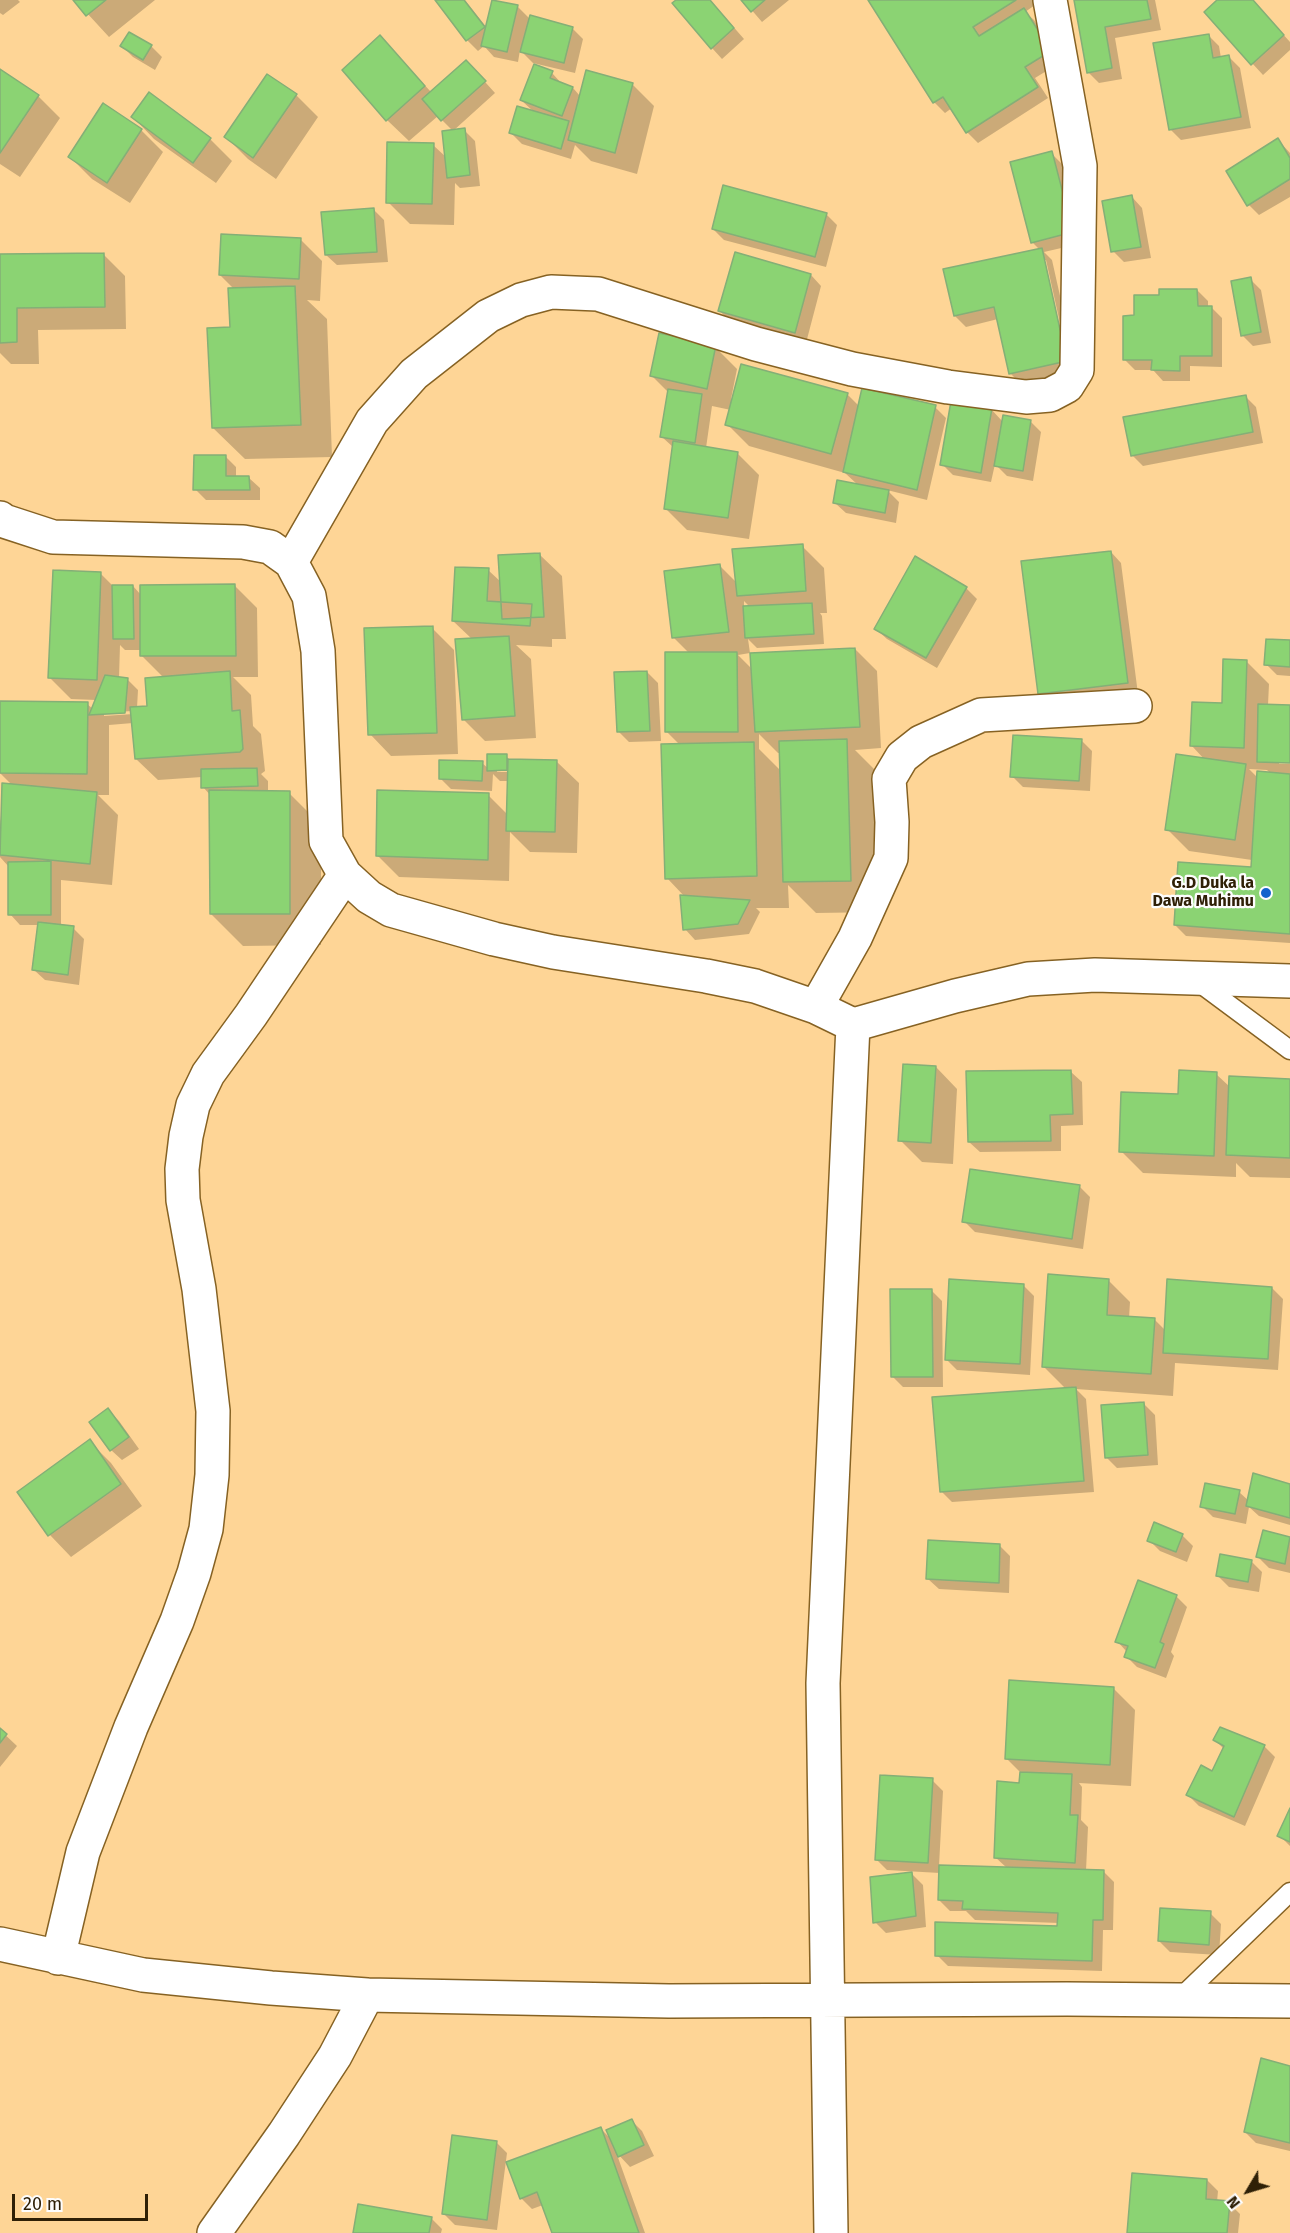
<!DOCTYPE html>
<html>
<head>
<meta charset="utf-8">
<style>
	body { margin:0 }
	#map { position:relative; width:1290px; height:2233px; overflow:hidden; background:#fed596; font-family:"Fira Sans",sans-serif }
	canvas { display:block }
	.north { position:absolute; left:1218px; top:2161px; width:60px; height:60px; -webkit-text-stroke:4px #fdfdfd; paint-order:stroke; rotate:232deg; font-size:16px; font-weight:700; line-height:24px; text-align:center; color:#2f2006 }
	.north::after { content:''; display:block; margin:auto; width:21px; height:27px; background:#2f2006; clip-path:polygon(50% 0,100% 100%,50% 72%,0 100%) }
	.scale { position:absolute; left:12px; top:2194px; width:136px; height:27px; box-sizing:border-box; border:3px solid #2f2006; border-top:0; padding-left:8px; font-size:18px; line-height:21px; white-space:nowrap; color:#2f2006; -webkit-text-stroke:4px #fdfdfd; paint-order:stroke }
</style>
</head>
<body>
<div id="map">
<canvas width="1290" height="2233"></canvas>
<div class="north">N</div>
<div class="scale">20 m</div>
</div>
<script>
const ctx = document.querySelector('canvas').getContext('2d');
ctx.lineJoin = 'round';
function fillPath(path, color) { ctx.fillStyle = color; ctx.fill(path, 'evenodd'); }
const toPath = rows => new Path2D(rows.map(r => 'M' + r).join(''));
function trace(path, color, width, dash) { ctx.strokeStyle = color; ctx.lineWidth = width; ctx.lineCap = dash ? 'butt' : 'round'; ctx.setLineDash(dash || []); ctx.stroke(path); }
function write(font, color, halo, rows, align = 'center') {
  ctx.font = font + ' "Fira Sans",sans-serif'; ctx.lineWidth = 4.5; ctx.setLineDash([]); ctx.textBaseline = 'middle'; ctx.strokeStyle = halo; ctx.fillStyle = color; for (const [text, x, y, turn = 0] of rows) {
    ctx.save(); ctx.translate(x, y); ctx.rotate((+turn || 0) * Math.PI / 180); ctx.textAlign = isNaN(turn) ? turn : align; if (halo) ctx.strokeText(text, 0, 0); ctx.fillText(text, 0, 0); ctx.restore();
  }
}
fillPath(toPath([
	[0,0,18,0,20,2,3,15,0,13],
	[75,0,155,0,109,37],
	[437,0,465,0,487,28,517,6,530,19,572,28,583,39,575,73,533,63,520,50,518,62,494,57,484,46,478,51,467,40],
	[678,0,710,0,744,39,722,59,712,48],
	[743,0,789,0,762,22],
	[870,0,1036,0,1038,3,1025,12,1034,20,1061,62,1035,78,1048,98,978,143,967,132,952,108,945,113,934,102],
	[1079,0,1155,0,1161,30,1115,38,1122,79,1099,83,1088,72],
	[1219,0,1252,0,1290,42,1290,50,1263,75,1206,13],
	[1208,35,1219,46,1221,58,1229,57,1240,68,1251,128,1181,140,1170,129],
	[380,37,431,92,477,73,495,93,453,131,438,116,409,141,387,120],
	[122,46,151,46,162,57,155,70,133,57],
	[0,71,38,96,60,118,20,177,0,164],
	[552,73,562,84,573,88,580,96,632,84,654,106,637,174,591,161,575,145,571,159,522,144,511,133,534,112,521,100],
	[296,95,318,117,276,179,248,159,226,137],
	[133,117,210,139,232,161,216,183,154,139],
	[141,130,163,152,130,203,92,179,70,157],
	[464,130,475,141,480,186,460,188,455,183,454,225,410,224,388,202,433,145,447,158],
	[1278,140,1290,153,1290,197,1259,215,1249,205],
	[1051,153,1062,164,1083,243,1044,252,1052,260,1077,372,1021,384,1010,373,998,319,966,327,955,316,945,270,1040,250,1032,242],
	[1043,260,1046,260,1070,368,1067,369],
	[1132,197,1142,208,1151,258,1124,262,1113,251],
	[374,210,384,220,388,262,337,265,326,255],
	[826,214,837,225,826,267,724,240,713,229],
	[300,239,322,261,320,301,307,300,327,319,332,457,245,459,213,428,231,329,235,290,220,275],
	[103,254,125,276,126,329,38,330,39,364,11,364,0,353,0,256],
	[811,275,821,286,806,343,730,322,720,311],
	[1250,279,1261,290,1271,343,1253,346,1242,335],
	[1197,290,1208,301,1208,307,1211,307,1222,318,1222,367,1190,366,1190,381,1163,381,1153,370,1135,370,1124,359,1135,317,1160,296],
	[715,347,737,369,731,399,847,394,860,407,935,407,946,418,927,500,887,490,899,502,896,523,846,513,835,503,858,485,845,473,749,446,727,424,731,410,712,406,706,448,737,453,759,475,749,539,687,530,665,508,673,447,662,437,669,393,652,376],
	[1245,396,1256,407,1263,443,1143,466,1132,455],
	[991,409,1003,422,1030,421,1041,432,1033,481,1007,476,995,464,991,482,953,475,942,464],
	[225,456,236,467,236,477,249,478,260,488,260,500,206,500,195,489],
	[802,546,824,568,827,613,820,613,822,616,824,644,757,648,748,639,750,653,738,655,753,670,855,649,877,671,881,748,855,750,878,773,882,912,816,913,788,885,789,908,756,908,760,912,749,934,695,940,685,929,685,897,667,878,680,745,666,731,690,654,673,637,720,566,737,583],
	[744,601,750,607,744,608],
	[759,734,778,753,781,753,781,771,759,749],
	[1111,552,1121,563,1138,694,1050,704,1039,693],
	[540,555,562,576,566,639,552,639,552,647,516,645,531,659,536,738,485,741,463,719,473,640,453,621,488,570,501,582],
	[101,574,113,586,133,586,141,595,235,586,257,608,258,677,233,677,251,695,253,726,261,734,265,771,261,774,268,781,268,792,289,793,321,825,321,945,243,946,211,914,211,796,203,787,202,777,158,780,136,759,133,723,109,725,109,795,98,795,118,815,112,885,61,880,61,926,73,928,84,939,79,985,45,980,34,970,39,925,20,925,10,914,9,867,0,857,0,826,4,784,12,785,0,773,0,702,87,704,93,709,96,700,71,699,49,677],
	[120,645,125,650,141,650,141,655,164,678,148,708,137,708,138,690,127,679,119,678],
	[132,711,133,714,104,716,104,713],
	[966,588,977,599,937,668,887,639,876,629],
	[432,628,454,650,458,754,391,756,370,734],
	[1290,642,1290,676,1277,675,1266,664],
	[1247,662,1269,684,1268,705,1290,706,1290,761,1279,761,1279,764,1290,764,1290,943,1186,936,1175,925,1252,868,1252,860,1189,851,1167,829,1205,760,1192,746,1223,705],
	[1249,769,1267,770,1271,774,1258,778],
	[647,672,658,683,661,741,629,742,618,731],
	[1081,740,1092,751,1090,791,1023,787,1012,776],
	[506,756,511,761,557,762,579,783,577,853,530,852,510,832,509,881,399,877,377,855,488,795,508,815,509,781,500,781,493,774,492,791,451,789,440,778,482,763,489,769],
	[497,769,515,769,515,772,497,772],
	[936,1067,957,1089,953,1164,922,1162,900,1140],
	[1071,1072,1082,1082,1083,1125,1061,1126,1061,1151,980,1152,969,1142],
	[1216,1074,1230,1087,1290,1080,1290,1178,1250,1177,1236,1163,1236,1177,1143,1173,1121,1151,1179,1095],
	[1079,1186,1090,1197,1083,1249,975,1232,964,1221],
	[1108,1280,1130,1302,1129,1318,1154,1319,1166,1331,1272,1288,1283,1299,1278,1370,1175,1363,1173,1396,1076,1389,1086,1399,1094,1492,952,1502,941,1491,1066,1389,1044,1367],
	[1024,1286,1034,1296,1030,1375,957,1370,946,1359],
	[931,1290,942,1301,943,1387,903,1387,892,1376],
	[1144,1404,1155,1415,1158,1465,1117,1468,1106,1457],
	[108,1410,119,1421,139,1449,122,1460,111,1450],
	[89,1441,111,1463,142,1506,71,1557,50,1535,19,1492],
	[1290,1486,1290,1525,1259,1516,1249,1507,1246,1524,1213,1517,1202,1506,1239,1492,1249,1501],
	[1264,1532,1290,1538,1290,1573,1269,1568,1258,1557],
	[1182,1535,1193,1546,1187,1562,1160,1551,1149,1540],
	[999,1545,1010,1556,1009,1593,939,1589,928,1579],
	[1251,1561,1262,1572,1259,1592,1229,1587,1218,1576],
	[1176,1596,1187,1607,1171,1652,1174,1656,1166,1678,1137,1667,1126,1656,1127,1652,1117,1641],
	[1113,1688,1135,1710,1131,1786,1079,1783,1082,1787,1081,1820,1088,1827,1086,1871,1103,1871,1114,1882,1113,1930,1103,1930,1102,1971,948,1966,937,1955,1059,1927,1059,1923,975,1920,966,1911,950,1911,939,1900,940,1873,887,1870,876,1859,932,1780,943,1791,939,1866,1007,1868,995,1857,1021,1784,1022,1774,1006,1758],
	[0,1730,17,1746,0,1767],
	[1215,1740,1264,1746,1275,1757,1245,1826,1199,1806,1188,1795,1213,1773,1224,1749],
	[1290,1811,1290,1846,1279,1835],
	[912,1874,923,1885,926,1927,886,1933,875,1922],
	[1210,1913,1221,1924,1219,1955,1170,1952,1159,1941],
	[1290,2067,1290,2151,1256,2143,1245,2132],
	[631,2120,642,2131,654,2156,630,2167,616,2152,645,2233,553,2233,543,2205,532,2209,521,2198,601,2129,612,2140],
	[496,2142,507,2153,497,2230,455,2225,444,2214],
	[1207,2180,1218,2191,1217,2202,1229,2203,1240,2214,1238,2233,1128,2233],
	[431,2218,442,2229,441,2233,355,2233]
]), '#0003');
const building = toPath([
	[73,0,106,0,86,16,73,0],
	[435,0,464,0,485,27,466,41,435,0],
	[492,0,518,5,507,52,481,46,492,0],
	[676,0,710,0,734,28,711,49,672,3,676,0],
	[741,0,765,0,751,12,741,0],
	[868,0,1016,0,973,27,979,36,1024,8,1051,51,1025,67,1038,87,966,133,943,97,933,103,868,0],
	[1074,0,1147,0,1151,19,1105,27,1112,68,1087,73,1074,0],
	[1217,0,1253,0,1284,35,1251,65,1204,12,1217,0],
	[530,15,573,27,564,63,520,52,530,15],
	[129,32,152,45,143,60,120,46,129,32],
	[1209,34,1213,58,1229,55,1241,117,1169,130,1153,43,1209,34],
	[380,35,425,86,386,121,342,70,380,35],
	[466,60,486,81,441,121,422,99,466,60],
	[534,64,553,71,550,78,573,87,562,116,520,100,534,64],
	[0,69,39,95,0,153,0,69],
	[586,70,633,83,615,153,568,140,586,70],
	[267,74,297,94,253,158,224,137,267,74],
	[149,92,211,138,193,163,131,117,149,92],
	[103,103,142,129,107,183,68,157,103,103],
	[517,106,569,121,561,149,509,133,517,106],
	[465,128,470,175,447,178,442,131,465,128],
	[1278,138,1290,158,1290,179,1247,206,1226,171,1278,138],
	[387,142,434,143,432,204,386,203,387,142],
	[1052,151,1073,232,1031,243,1010,162,1052,151],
	[723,185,827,213,815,257,712,229,723,185],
	[1132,195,1141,247,1111,252,1102,201,1132,195],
	[374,208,377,252,325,255,321,212,374,208],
	[221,234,301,238,299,279,219,275,221,234],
	[1042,248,1067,361,1009,374,994,307,954,316,943,269,1042,248],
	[735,252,811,274,795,333,718,311,735,252],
	[104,253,105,307,17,308,17,342,0,343,0,254,104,253],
	[1251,277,1261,332,1241,336,1231,281,1251,277],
	[295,286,301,425,212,428,207,328,230,327,228,288,295,286],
	[1159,289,1197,289,1198,306,1212,306,1212,356,1180,356,1180,371,1151,370,1152,360,1123,360,1123,316,1134,315,1134,295,1159,295,1159,289],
	[659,333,716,345,707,389,650,376,659,333],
	[741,364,848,393,831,454,725,425,741,364],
	[862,388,936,405,917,490,843,472,862,388],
	[668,389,702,394,695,443,660,437,668,389],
	[1246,395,1253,432,1131,456,1123,417,1246,395],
	[951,401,992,408,981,473,940,465,951,401],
	[1003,415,1031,420,1023,471,994,466,1003,415],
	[673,441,738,452,728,518,664,509,673,441],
	[194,455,226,455,226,476,249,476,250,490,193,490,194,455],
	[837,480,889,490,885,513,833,503,837,480],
	[803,544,806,591,737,596,732,549,803,544],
	[1111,551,1128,683,1038,694,1021,561,1111,551],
	[540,553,544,617,502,619,498,555,540,553],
	[915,556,967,587,926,658,874,629,915,556],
	[720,564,729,632,672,638,664,571,720,564],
	[455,567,489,568,487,601,532,604,530,626,452,621,455,567],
	[53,570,101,572,97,680,48,678,53,570],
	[235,584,236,656,140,656,140,585,235,584],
	[112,585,133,585,134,639,113,639,112,585],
	[812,603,814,634,745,638,743,606,812,603],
	[433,626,437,733,368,735,364,628,433,626],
	[509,636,515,716,462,720,455,639,509,636],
	[1266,639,1290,640,1290,667,1264,665,1266,639],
	[855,648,860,727,755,732,750,653,855,648],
	[665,652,737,652,738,732,665,732,665,652],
	[1223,659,1247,660,1244,748,1190,746,1192,702,1222,703,1223,659],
	[230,671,232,711,240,710,243,749,240,752,135,759,130,707,147,706,145,678,230,671],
	[647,671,650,731,617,732,614,672,647,671],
	[105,675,128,678,125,713,89,715,105,675],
	[0,701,88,702,87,774,0,773,0,701],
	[1258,704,1290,705,1290,763,1257,762,1258,704],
	[1013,735,1082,739,1079,781,1010,777,1013,735],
	[847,739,851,881,783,882,779,741,847,739],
	[754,742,757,876,665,879,661,744,754,742],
	[487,754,507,754,507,770,487,771,487,754],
	[1176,754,1246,764,1235,840,1165,830,1176,754],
	[508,759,557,760,555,832,506,831,508,759],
	[439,760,483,761,482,781,439,779,439,760],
	[257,768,258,786,201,788,201,769,257,768],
	[1257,771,1290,774,1290,934,1174,925,1178,862,1251,867,1257,771],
	[2,783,97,792,90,864,0,855,2,783],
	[209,790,290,791,290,914,210,914,209,790],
	[377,790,489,793,488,860,376,856,377,790],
	[51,861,51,915,8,915,8,862,51,861],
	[680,895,750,900,738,924,683,930,680,895],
	[38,922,74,926,68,975,32,970,38,922],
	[903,1064,936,1066,931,1143,898,1141,903,1064],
	[1071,1070,1073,1114,1050,1115,1051,1141,968,1142,966,1071,1071,1070],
	[1179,1070,1217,1072,1214,1156,1119,1152,1121,1092,1178,1094,1179,1070],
	[1229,1076,1290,1079,1290,1158,1226,1155,1229,1076],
	[970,1169,1080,1185,1072,1239,962,1222,970,1169],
	[1048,1274,1109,1279,1107,1315,1155,1318,1151,1374,1042,1367,1048,1274],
	[949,1279,1024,1284,1020,1364,945,1360,949,1279],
	[1167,1279,1272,1287,1268,1359,1163,1353,1167,1279],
	[890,1289,932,1289,933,1377,891,1377,890,1289],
	[1076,1387,1084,1481,940,1492,932,1397,1076,1387],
	[1144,1402,1148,1455,1105,1458,1101,1405,1144,1402],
	[108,1408,129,1437,110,1451,89,1422,108,1408],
	[90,1439,121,1484,48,1536,17,1492,90,1439],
	[1253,1473,1290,1484,1290,1518,1246,1506,1253,1473],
	[1205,1483,1240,1490,1235,1514,1200,1507,1205,1483],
	[1154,1522,1183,1534,1176,1552,1147,1541,1154,1522],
	[1263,1530,1290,1537,1285,1564,1256,1557,1263,1530],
	[928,1540,1000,1544,999,1583,926,1579,928,1540],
	[1220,1554,1252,1560,1248,1582,1216,1576,1220,1554],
	[1138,1580,1177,1595,1160,1642,1164,1644,1155,1668,1124,1657,1128,1646,1115,1642,1138,1580],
	[1009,1680,1114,1687,1110,1765,1005,1759,1009,1680],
	[1220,1727,1265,1745,1234,1817,1186,1795,1201,1765,1212,1771,1224,1746,1213,1740,1220,1727],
	[0,1728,7,1734,0,1743,0,1728],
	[1020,1772,1072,1774,1070,1815,1078,1815,1075,1863,994,1858,997,1781,1019,1783,1020,1772],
	[880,1775,933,1778,928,1863,875,1860,880,1775],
	[1290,1808,1290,1842,1277,1836,1290,1808],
	[939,1865,1104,1870,1103,1920,1093,1920,1092,1961,935,1956,935,1922,1057,1926,1058,1913,962,1909,963,1901,938,1900,939,1865],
	[912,1872,916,1916,873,1923,870,1877,912,1872],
	[1160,1908,1211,1911,1209,1945,1158,1941,1160,1908],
	[1261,2058,1290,2066,1290,2143,1244,2132,1261,2058],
	[632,2119,644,2145,618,2157,606,2130,632,2119],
	[601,2127,639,2233,552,2233,537,2192,520,2199,506,2162,601,2127],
	[452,2135,497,2141,487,2220,442,2214,452,2135],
	[1132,2173,1207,2179,1206,2199,1230,2201,1227,2233,1127,2233,1132,2173],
	[358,2204,432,2217,429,2233,353,2233,358,2204]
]);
fillPath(building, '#8bd373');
trace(building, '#84af77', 1.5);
const service = toPath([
	[1197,981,1290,1050],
	[1178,2000,1290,1892]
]);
const minor = toPath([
	[0,518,4,521,53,537,243,542,270,547,291,562,309,596,318,651,326,841,345,875,369,897,391,910,494,939,553,952,706,976,755,986,816,1007,853,1025,955,996,1028,979,1095,975,1290,981],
	[291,562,372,421,414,374,488,316,521,300,551,292,598,294,756,344,852,369,948,387,1026,397,1050,395,1067,386,1077,370,1080,166,1050,0],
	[816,1007,855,938,891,858,892,822,889,779,902,757,921,742,981,715,1135,706],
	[0,1944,143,1975,271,1988,367,1995,669,2001,1067,1999,1290,2001],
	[58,1958,83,1852,131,1727,177,1621,194,1573,206,1529,212,1475,213,1411,199,1289,183,1200,182,1169,186,1136,193,1105,208,1074,251,1015,345,875],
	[214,2233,284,2134,335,2056,367,1995],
	[831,2233,823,1683,853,1025]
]);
trace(service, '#866223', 21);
trace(minor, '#866223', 36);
trace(service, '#fff', 18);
trace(minor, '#fff', 33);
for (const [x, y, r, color] of [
	[1266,893,6,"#1363cd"]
]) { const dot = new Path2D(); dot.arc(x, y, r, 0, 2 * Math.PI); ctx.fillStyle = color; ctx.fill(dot); trace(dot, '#fdfdfd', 2); }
write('bold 16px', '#2f2006', '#fdfdfd', [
	["G.D Duka la",1254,884],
	["Dawa Muhimu",1254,902]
], 'right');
</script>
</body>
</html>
